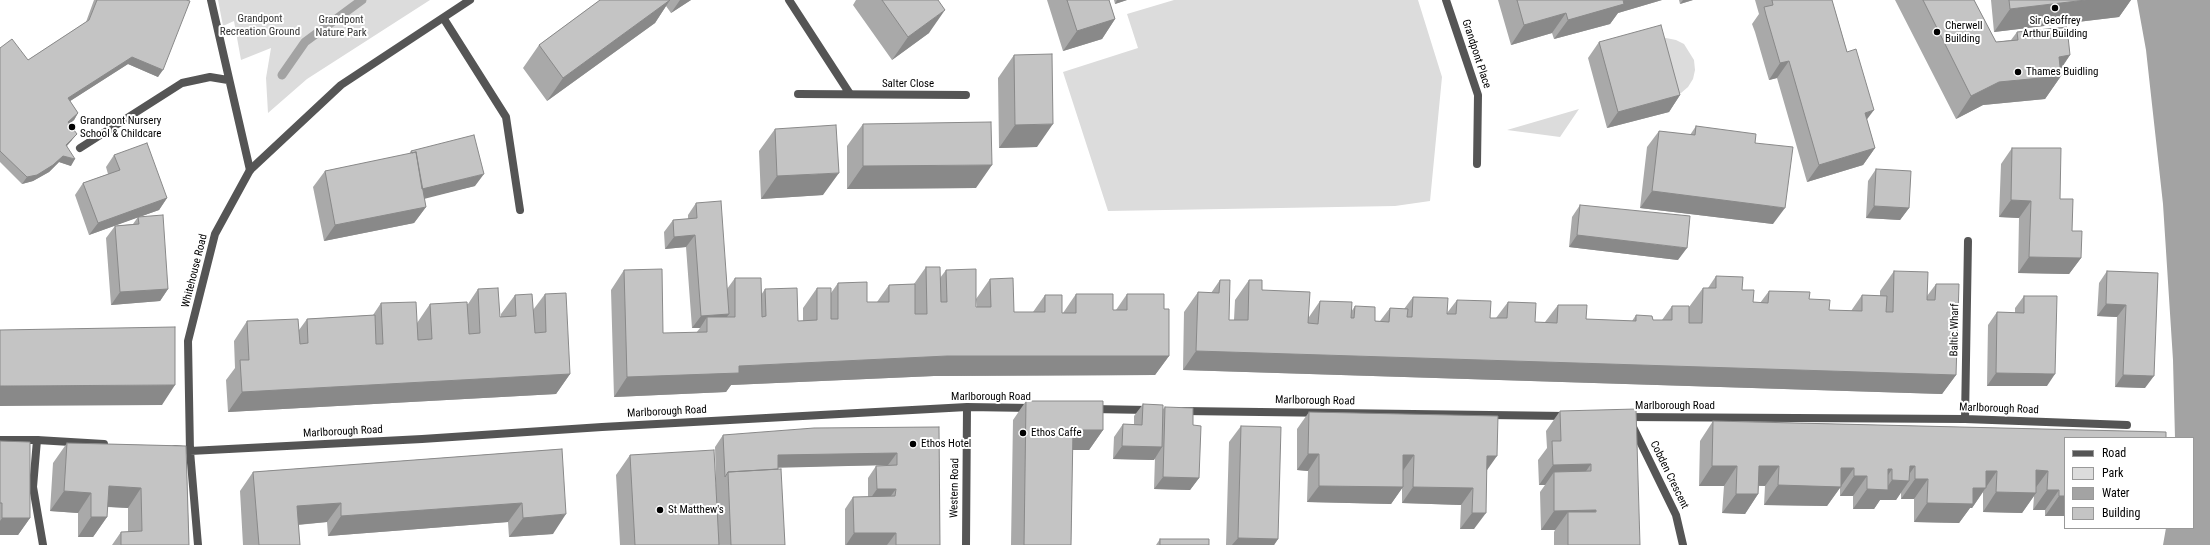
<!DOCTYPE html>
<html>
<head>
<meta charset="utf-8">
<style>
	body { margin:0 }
	#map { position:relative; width:2210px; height:545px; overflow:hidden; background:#fff; font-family:"Roboto Condensed",sans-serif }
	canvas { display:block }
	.legend { position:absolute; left:2064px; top:437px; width:130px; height:92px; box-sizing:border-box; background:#fff; border:1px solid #999; margin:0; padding:5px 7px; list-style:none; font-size:12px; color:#000 }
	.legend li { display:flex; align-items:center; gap:8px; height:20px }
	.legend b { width:20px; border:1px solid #999 }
</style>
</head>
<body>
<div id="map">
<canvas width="2210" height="545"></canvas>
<ul class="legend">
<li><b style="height:5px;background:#555"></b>Road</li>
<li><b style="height:11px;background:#dcdcdc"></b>Park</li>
<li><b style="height:11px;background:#a3a3a3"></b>Water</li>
<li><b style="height:11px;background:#c4c4c4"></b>Building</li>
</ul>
</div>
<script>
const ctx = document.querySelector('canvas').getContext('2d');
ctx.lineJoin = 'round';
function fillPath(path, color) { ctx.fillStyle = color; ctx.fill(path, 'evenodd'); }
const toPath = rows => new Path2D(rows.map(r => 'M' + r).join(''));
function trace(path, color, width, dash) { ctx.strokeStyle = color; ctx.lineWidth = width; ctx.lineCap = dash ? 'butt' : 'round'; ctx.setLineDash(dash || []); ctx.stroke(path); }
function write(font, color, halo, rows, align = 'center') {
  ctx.font = font + ' "Roboto Condensed",sans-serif'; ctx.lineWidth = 4; ctx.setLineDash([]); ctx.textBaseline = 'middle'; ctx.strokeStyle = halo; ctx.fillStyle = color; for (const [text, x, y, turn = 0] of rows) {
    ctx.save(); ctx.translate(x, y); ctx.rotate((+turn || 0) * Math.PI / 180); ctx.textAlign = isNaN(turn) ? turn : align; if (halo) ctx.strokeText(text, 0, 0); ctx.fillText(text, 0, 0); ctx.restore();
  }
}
fillPath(toPath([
	[218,0,430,0,307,79,268,113,266,78,271,48,241,60,234,21,223,26],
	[1174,0,1418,0,1442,77,1430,201,1395,206,1108,211,1063,72,1138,48,1127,14],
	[1666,38,1676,40,1684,44,1694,60,1695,70,1693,79,1688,87,1681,93,1672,96,1657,39],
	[1579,109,1560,137,1507,130]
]), '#dcdcdc');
fillPath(toPath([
	[2137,0,2210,0,2210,545,2163,545,2166,528,2193,528,2193,438,2175,438,2173,360,2163,204,2146,50]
]), '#a3a3a3');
trace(toPath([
	[282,75,305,42,362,0]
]), '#a3a3a3', 9);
trace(toPath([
	[211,0,250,170],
	[1446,0,1478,95,1477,164],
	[444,19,506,117,520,210],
	[80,148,182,83,210,77,228,80],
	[37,440,33,487,43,545]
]), '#555', 8);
trace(toPath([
	[789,0,850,94],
	[798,94,966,95],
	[1092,409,1148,410],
	[1184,411,1566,416],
	[1626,417,1965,419,2127,425],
	[1965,419,1968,241],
	[1632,425,1676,515,1683,545],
	[0,440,37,440,104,444],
	[175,449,190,451,422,439,602,427,967,407,1032,408],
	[198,545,190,451,188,341,215,234,250,170,341,85,470,0],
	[966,545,967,407]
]), '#555', 8);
fillPath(toPath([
	[94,0,186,0,158,77,128,64,70,101,78,113,74,120,69,124,72,140,67,146,71,166,59,162,49,172,33,181,22,184,0,162,0,48,28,60,86,22],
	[600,0,691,0,671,13,666,6,655,23,547,101,523,68,539,45],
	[856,0,938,0,929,33,892,60,853,5],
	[1047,0,1109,0,1115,19,1102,39,1063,51],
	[1114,0,1127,0,1115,4],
	[1498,0,1662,0,1618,13,1610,24,1554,39,1552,33,1511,45],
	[1679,0,1693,0,1680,4],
	[1755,0,1832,0,1875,148,1863,165,1807,182,1777,78,1769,80,1755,32,1752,24,1759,14],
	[1895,0,1974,0,1996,42,2011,40,2017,32,2070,55,2061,69,2061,76,2045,99,1983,105,1956,119],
	[1991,0,2131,0,2119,17,1994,32],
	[1599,42,1680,95,1669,112,1607,128,1588,58],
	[1014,55,1037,147,999,148,998,78],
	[863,124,976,188,847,189,847,146],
	[1696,126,1755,143,1773,224,1640,208,1647,147,1659,131,1690,135],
	[775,129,823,195,761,199,759,151],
	[2012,148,2060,199,2072,231,2081,258,2069,274,2018,273,2019,218,1999,217,2001,164],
	[411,151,475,186,424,198,426,207,414,223,324,241,313,187,325,171,409,154],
	[114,155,167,198,159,210,139,217,168,289,160,301,111,305,106,238,115,226,133,224,138,217,89,235,75,195,83,183,108,174,106,167],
	[1876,169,1909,208,1900,220,1866,218,1868,181],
	[696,203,727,289,735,278,761,295,765,289,798,321,803,321,803,308,817,288,831,293,838,283,867,302,877,302,889,285,914,284,926,267,940,278,946,270,976,307,977,307,976,299,990,279,1014,312,1033,312,1045,295,1062,313,1063,313,1076,294,1113,310,1116,310,1127,294,1164,309,1169,356,1155,375,934,376,731,385,726,392,614,397,611,290,624,270,663,333,696,333,700,328,692,328,686,247,665,249,664,232,673,220,688,219,688,215],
	[1580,205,1678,260,1569,247,1572,217],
	[1894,271,1927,296,1936,284,1956,375,1942,394,1183,370,1184,312,1198,292,1211,293,1220,280,1229,320,1234,320,1235,300,1249,280,1262,290,1309,317,1320,301,1351,312,1355,306,1375,321,1380,321,1390,308,1404,309,1413,297,1447,313,1457,300,1490,318,1496,318,1508,302,1535,322,1545,322,1558,305,1586,319,1632,321,1636,315,1653,320,1662,320,1672,306,1689,307,1703,288,1708,288,1716,276,1742,290,1753,302,1760,303,1769,291,1809,299,1829,310,1851,311,1862,295,1880,296,1880,291],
	[2107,271,2158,273,2145,388,2115,387,2117,317,2097,316,2099,283],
	[478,289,500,317,501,317,501,314,515,295,533,310,545,294,570,374,556,394,228,412,226,380,235,368,234,341,247,321,299,330,307,319,373,315,381,303,417,323,430,304,468,304],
	[2024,296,2047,386,1987,386,1988,325,1997,312,2015,313,2015,308],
	[1026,401,1103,430,1089,450,1072,450,1071,545,1011,545,1013,420],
	[1143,404,1163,409,1165,407,1193,425,1199,478,1190,490,1154,489,1155,457,1154,460,1113,459,1114,437,1123,424,1134,425,1134,416],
	[1560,411,1640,545,1554,545,1554,532,1555,530,1541,530,1540,492,1545,485,1539,485,1538,460,1547,448,1546,431],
	[1309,412,1487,471,1474,529,1460,529,1461,505,1402,503,1402,488,1391,504,1307,502,1308,471,1297,470,1297,429],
	[1713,421,2166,432,2065,516,2045,516,2045,510,2033,510,2034,496,2022,513,1983,512,1983,492,1972,508,1970,508,1959,523,1914,522,1914,499,1901,499,1901,492,1896,500,1880,500,1874,509,1853,509,1853,496,1840,496,1840,488,1827,506,1764,505,1765,486,1759,486,1758,494,1745,514,1722,513,1724,486,1699,486,1700,441],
	[1241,426,1278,539,1274,545,1226,545,1229,442],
	[939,427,940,545,845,545,845,509,853,497,868,497,868,478,876,466,888,465,778,467,785,545,620,545,616,475,630,455,716,485,715,447,723,435],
	[0,441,30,518,18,535,0,535],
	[67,443,186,446,189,545,112,545,121,532,128,532,128,508,107,507,107,517,93,537,78,537,78,513,50,511,53,463],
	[562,449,553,534,509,537,508,522,328,536,327,522,298,525,300,545,243,545,240,491,253,472],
	[1160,539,1209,545,1156,545]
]), '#a9a9a9');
fillPath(toPath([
	[670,0,655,23,547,101,563,78],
	[680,0,691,0,671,13],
	[1117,0,1127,0,1115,4],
	[1619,0,1662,0,1618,13,1610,24,1554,39,1568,20],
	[1683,0,1693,0,1680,4],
	[2086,0,2131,0,2119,17,1994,32,2010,9],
	[945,10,929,33,892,60,908,37],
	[1566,13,1552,33,1511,45,1524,25],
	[1115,19,1102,39,1063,51,1077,31],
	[2070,55,2055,77,2061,76,2045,99,1983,105,1956,119,1971,96,1999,82,2059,57],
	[132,57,163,70,158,77,128,64,64,105,68,98],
	[1789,61,1777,78,1769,80,1780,63],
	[1680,95,1669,112,1607,128,1618,112],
	[1874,110,1862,126,1865,113],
	[78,113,74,120,63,129,68,122],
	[1053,124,1037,147,999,148,1015,125],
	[77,134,72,140,61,152,66,145],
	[1875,148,1863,165,1807,182,1819,165],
	[63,156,75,159,71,166,59,162,49,172,33,181,22,184,27,177],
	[992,165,976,188,847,189,863,166],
	[839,173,823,195,761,199,777,176],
	[484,174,475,186,412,202,420,189],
	[1652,191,1785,208,1773,224,1640,208],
	[167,198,159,210,89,235,98,223],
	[2011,200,2031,201,2019,218,1999,217],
	[1874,206,1909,208,1900,220,1866,218],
	[426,207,414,223,324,241,335,225],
	[695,235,686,247,665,249,674,237],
	[1577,235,1687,248,1678,260,1569,247],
	[2029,257,2081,258,2069,274,2018,273],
	[168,289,160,301,111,305,120,292],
	[2106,304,2126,305,2117,317,2097,316],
	[729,314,720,326,707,317,700,328,692,328,701,316],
	[1196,351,1956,375,1942,394,1183,370],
	[947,356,1169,356,1155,375,934,376,731,385,726,392,614,397,627,377,739,366],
	[1996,373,2055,374,2047,386,1987,386],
	[570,374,556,394,228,412,242,392],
	[2123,375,2154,376,2145,388,2115,387],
	[175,385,162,405,0,406,0,386],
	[1073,430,1103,430,1089,450,1059,450],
	[1122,446,1162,447,1154,460,1113,459],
	[897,453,888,465,769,468,778,455],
	[1308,454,1319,454,1308,471,1297,470],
	[1403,455,1414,455,1402,472],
	[1487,456,1497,456,1485,473],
	[1591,464,1577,484,1554,472,1545,485,1539,485,1553,465],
	[1712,466,1737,466,1724,486,1699,486],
	[1759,466,1779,466,1765,486,1745,485],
	[1910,466,1915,466,1905,480,1909,481,1896,500,1880,500,1874,509,1853,509,1867,489,1885,490,1892,480],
	[1841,468,1854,468,1827,506,1764,505,1778,485],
	[1888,469,1892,469,1879,489],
	[2036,470,2048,471,2034,490],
	[1986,471,1997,471,1972,508,1970,508,1959,523,1914,522,1927,503],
	[1854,476,1867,476,1853,496,1840,496],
	[1163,477,1199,478,1190,490,1154,489],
	[1915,479,1928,479,1914,499,1901,499],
	[109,486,141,488,128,508,95,506],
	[1319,486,1403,487,1391,504,1307,502],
	[1413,487,1473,488,1461,505,1402,503],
	[877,489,896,489,887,501,868,502],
	[2047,490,2059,490,2045,510,2033,510],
	[64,491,91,493,78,513,50,511],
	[1996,492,2036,493,2022,513,1983,512],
	[1736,494,1758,494,1745,514,1722,513],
	[2059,496,2065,496,2065,516,2045,516],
	[341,503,327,522,283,526,297,506],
	[522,503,508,522,328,536,341,516],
	[1596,510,1582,530,1568,512,1555,530,1541,530,1554,511],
	[1472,513,1486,513,1474,529,1460,529],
	[566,514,553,534,509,537,523,518],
	[91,517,107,517,93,537,78,537],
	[2,518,30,518,18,535,0,535,0,521],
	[854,533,896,533,887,545,846,545],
	[1238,538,1278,539,1274,545,1232,545]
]), '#898989');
const building = toPath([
	[97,0,186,0,190,1,163,70,132,57,68,98,78,113,68,122,77,134,66,145,75,159,63,156,53,165,37,175,27,177,0,151,0,48,12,39,28,60,89,20,97,0],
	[600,0,670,0,563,78,539,45,600,0],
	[882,0,938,0,945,10,908,37,882,0],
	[1067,0,1109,0,1115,19,1077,31,1067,0],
	[1517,0,1623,0,1624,4,1568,20,1566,13,1524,25,1517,0],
	[1772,0,1832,0,1847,52,1856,49,1874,110,1865,113,1875,148,1819,165,1789,61,1780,63,1766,15,1764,7,1773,5,1772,0],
	[1923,0,1974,0,1996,42,2018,40,2017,32,2067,27,2070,55,2059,57,2061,76,1999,82,1971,96,1923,0],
	[2009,0,2086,0,2010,9,2009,0],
	[1661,25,1680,95,1618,112,1599,42,1661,25],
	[1052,54,1053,124,1015,125,1014,55,1052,54],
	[991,122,992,165,863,166,863,124,991,122],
	[836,125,839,173,777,176,775,129,836,125],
	[1696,126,1756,134,1755,143,1793,147,1785,208,1652,191,1659,131,1695,135,1696,126],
	[474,135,484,174,422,189,416,152,412,153,411,151,474,135],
	[147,143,167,198,98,223,83,183,120,170,114,155,147,143],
	[2012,148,2061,148,2060,199,2073,199,2072,231,2082,231,2081,258,2029,257,2031,201,2011,200,2012,148],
	[416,152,426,207,335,225,325,171,416,152],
	[1876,169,1911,171,1909,208,1874,206,1876,169],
	[721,201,729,314,701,316,695,235,674,237,673,220,697,218,696,203,721,201],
	[1580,205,1690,216,1687,248,1577,235,1580,205],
	[163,215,168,289,120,292,115,226,139,224,138,217,163,215],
	[926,267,940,267,941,302,947,302,946,270,976,269,976,307,991,307,990,279,1013,278,1014,312,1045,312,1045,295,1062,295,1062,313,1076,313,1076,294,1113,294,1113,310,1127,310,1127,294,1164,294,1164,309,1169,309,1169,356,947,356,739,366,739,373,627,377,624,270,662,269,663,333,707,332,707,317,735,317,735,278,761,278,762,317,766,316,765,289,797,288,798,321,817,320,817,288,831,288,831,319,838,319,838,283,867,282,867,302,889,302,889,285,915,284,915,314,927,314,926,267],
	[1894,271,1928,272,1927,300,1935,300,1936,284,1959,284,1956,375,1196,351,1198,292,1219,293,1220,280,1230,280,1229,320,1248,320,1249,280,1262,280,1262,290,1310,292,1308,323,1318,324,1320,301,1352,302,1351,318,1354,318,1355,306,1375,307,1375,321,1389,322,1390,308,1408,309,1407,317,1412,317,1413,297,1448,298,1447,314,1456,314,1457,300,1491,301,1490,318,1507,318,1508,302,1536,303,1535,322,1557,323,1558,305,1587,305,1586,319,1636,321,1636,315,1652,316,1653,320,1672,320,1672,306,1689,306,1689,323,1702,323,1703,288,1716,288,1716,276,1743,277,1742,290,1754,290,1753,302,1768,303,1769,291,1810,292,1809,299,1830,300,1829,310,1862,311,1862,295,1887,296,1886,312,1893,312,1894,271],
	[2107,271,2158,273,2154,376,2123,375,2126,305,2106,304,2107,271],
	[498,288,500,317,516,316,515,295,532,294,535,333,546,332,545,294,566,293,570,374,242,392,240,360,249,360,247,321,298,319,300,344,308,343,307,319,375,315,376,344,383,344,381,303,416,302,418,340,432,339,430,304,467,302,469,334,480,333,478,289,498,288],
	[2024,296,2057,296,2055,374,1996,373,1997,312,2024,313,2024,296],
	[175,327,175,385,0,386,0,330,175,327],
	[1026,401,1103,401,1103,430,1073,430,1071,545,1024,545,1026,401],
	[1143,404,1163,405,1162,447,1122,446,1123,424,1142,425,1143,404],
	[1165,407,1193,408,1193,425,1201,426,1199,478,1163,477,1165,407],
	[1636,409,1640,545,1568,545,1568,512,1596,512,1596,510,1554,511,1554,472,1591,471,1591,464,1553,465,1552,441,1561,441,1560,411,1636,409],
	[1309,412,1498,416,1497,456,1487,456,1486,513,1472,513,1473,488,1413,487,1414,455,1403,455,1403,487,1319,486,1319,454,1308,454,1309,412],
	[1713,421,2166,432,2166,438,2065,438,2065,496,2059,496,2059,490,2047,490,2048,471,2036,470,2036,493,1996,492,1997,471,1986,471,1986,488,1973,488,1973,504,1927,503,1928,479,1915,479,1915,466,1910,466,1909,481,1892,480,1892,469,1888,469,1888,490,1867,489,1867,476,1854,476,1854,468,1841,468,1841,487,1778,485,1779,466,1759,466,1758,494,1736,494,1737,466,1712,466,1713,421],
	[1241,426,1281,427,1278,539,1238,538,1241,426],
	[939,427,940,545,896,545,896,533,854,533,853,497,895,496,896,489,877,489,876,466,897,465,897,453,778,455,778,469,728,472,725,477,723,435,814,428,939,427],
	[0,441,30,442,30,518,2,518,2,503,0,503,0,441],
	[67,443,186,446,189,545,121,545,121,532,142,531,141,488,109,486,107,517,91,517,91,493,64,491,67,443],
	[562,449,566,514,523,518,522,503,341,516,341,503,297,506,300,545,259,545,253,472,562,449],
	[714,450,719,545,635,545,630,455,714,450],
	[781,469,785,545,731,545,728,472,781,469],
	[1160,539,1209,539,1209,545,1160,545,1160,539]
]);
fillPath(building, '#c4c4c4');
trace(building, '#898989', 1);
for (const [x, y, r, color] of [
	[2055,8,4,"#000"],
	[1937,32,4,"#000"],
	[2018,72,4,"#000"],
	[72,127,4,"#000"],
	[1023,433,4,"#000"],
	[913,444,4,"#000"],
	[660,510,4,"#000"]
]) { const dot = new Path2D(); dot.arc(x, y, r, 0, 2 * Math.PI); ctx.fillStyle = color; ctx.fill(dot); trace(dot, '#fff', 1.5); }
write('11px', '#333', '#fff', [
	["Grandpont",260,19],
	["Recreation Ground",260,32],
	["Grandpont",341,20],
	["Nature Park",341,33]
]);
write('11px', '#000', '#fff', [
	["Sir Geoffrey",2055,21,"center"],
	["Arthur Building",2055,34,"center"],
	["Cherwell",1945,26],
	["Building",1945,39],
	["Thames Buidling",2026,72],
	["Grandpont Nursery",80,121],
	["School & Childcare",80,134],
	["Ethos Caffe",1031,433],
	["Ethos Hotel",921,444],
	["St Matthew's",668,510]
], 'left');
write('11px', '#000', '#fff', [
	["Grandpont Place",1476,54,72],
	["Salter Close",908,84],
	["Whitehouse Road",195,271,-76],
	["Baltic Wharf",1955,330,-89],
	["Marlborough Road",991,397],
	["Marlborough Road",1315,401,1],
	["Marlborough Road",1675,406],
	["Marlborough Road",1999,409,2],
	["Marlborough Road",667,412,-3],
	["Marlborough Road",343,432,-3],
	["Cobden Crescent",1669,475,64],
	["Western Road",955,488,-89]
]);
</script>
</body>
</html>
